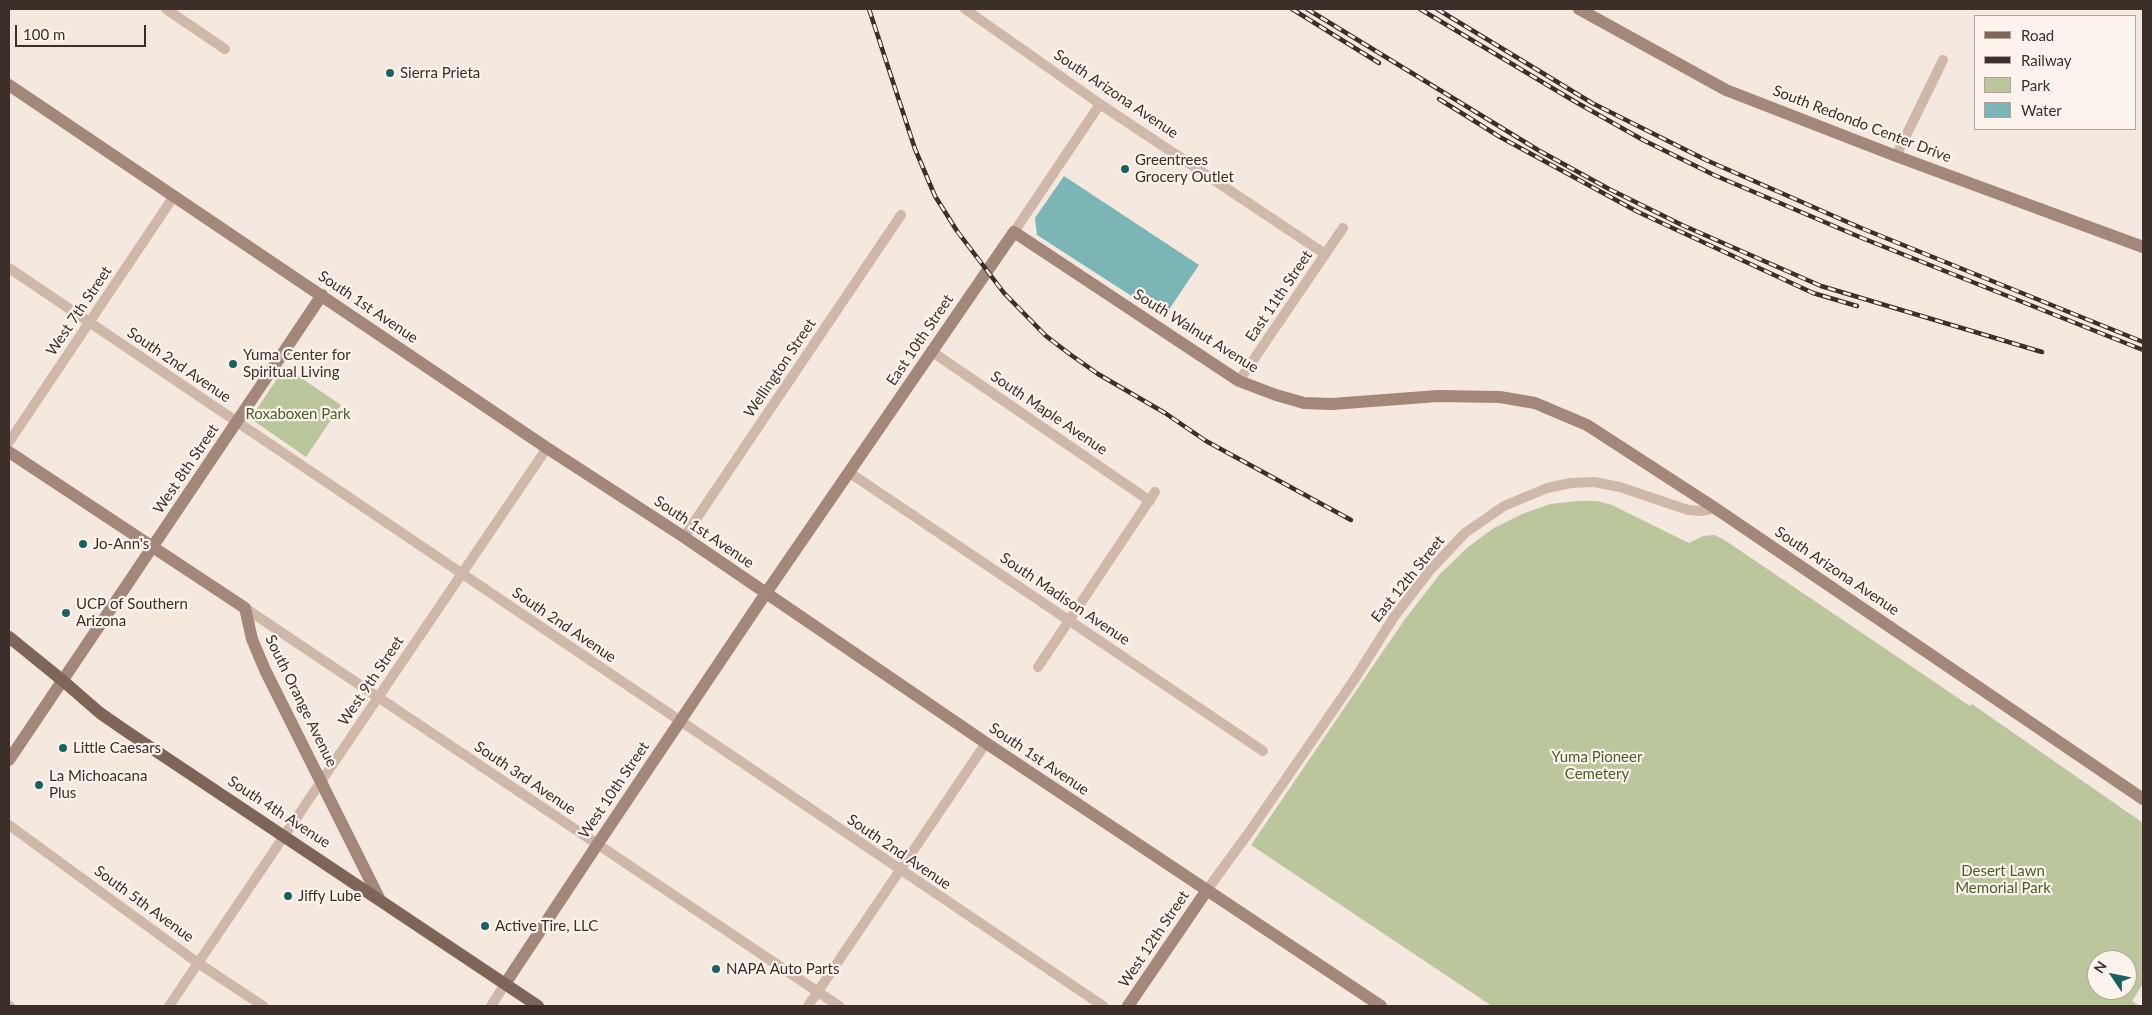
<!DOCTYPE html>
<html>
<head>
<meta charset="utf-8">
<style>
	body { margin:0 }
	#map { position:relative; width:2152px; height:1015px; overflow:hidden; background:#f5e9df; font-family:Lato,sans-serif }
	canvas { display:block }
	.frame { position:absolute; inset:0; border:10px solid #3c2e29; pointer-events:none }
	.legend { position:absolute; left:1974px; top:15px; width:162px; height:115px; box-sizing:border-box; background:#fcf4ec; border:1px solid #afa59e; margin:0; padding:6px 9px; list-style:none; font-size:15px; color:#3c2e29 }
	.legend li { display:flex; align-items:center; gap:10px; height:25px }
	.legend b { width:25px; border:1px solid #afa59e }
	.north { position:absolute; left:2087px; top:950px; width:50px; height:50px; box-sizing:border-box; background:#fcf4ec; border:1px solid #afa59e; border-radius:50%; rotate:304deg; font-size:14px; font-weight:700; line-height:20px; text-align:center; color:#3c2e29 }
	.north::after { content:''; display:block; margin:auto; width:18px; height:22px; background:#1a6162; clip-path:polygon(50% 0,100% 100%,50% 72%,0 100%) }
	.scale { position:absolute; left:15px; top:25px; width:131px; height:22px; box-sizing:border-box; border:2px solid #3c2e29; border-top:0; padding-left:6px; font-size:15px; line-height:18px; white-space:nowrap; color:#3c2e29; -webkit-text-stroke:4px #fcf4ec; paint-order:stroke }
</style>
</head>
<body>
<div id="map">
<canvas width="2152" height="1015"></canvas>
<div class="frame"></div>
<ul class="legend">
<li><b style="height:6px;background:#7f6459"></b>Road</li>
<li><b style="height:6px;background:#3c2e29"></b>Railway</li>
<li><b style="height:14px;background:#bbc69d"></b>Park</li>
<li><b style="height:14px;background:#7bb5b5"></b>Water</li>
</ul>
<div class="north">N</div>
<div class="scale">100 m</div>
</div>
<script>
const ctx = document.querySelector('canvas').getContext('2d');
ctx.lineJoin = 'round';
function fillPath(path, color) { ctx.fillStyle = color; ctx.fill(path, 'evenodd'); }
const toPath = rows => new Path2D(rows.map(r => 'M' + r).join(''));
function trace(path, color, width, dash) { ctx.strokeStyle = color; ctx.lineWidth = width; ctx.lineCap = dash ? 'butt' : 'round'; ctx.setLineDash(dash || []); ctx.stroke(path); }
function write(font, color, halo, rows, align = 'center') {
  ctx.font = font + ' Lato,sans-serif'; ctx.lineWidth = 4.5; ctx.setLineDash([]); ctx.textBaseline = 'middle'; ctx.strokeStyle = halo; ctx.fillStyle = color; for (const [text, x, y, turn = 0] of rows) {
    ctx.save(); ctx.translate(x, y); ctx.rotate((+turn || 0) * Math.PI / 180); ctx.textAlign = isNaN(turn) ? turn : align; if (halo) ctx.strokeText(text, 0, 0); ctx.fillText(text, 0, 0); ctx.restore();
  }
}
fillPath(toPath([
	[285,367,341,405,306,457,254,421,252,416],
	[1578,501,1597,501,1612,505,1689,543,1703,536,1714,535,1723,539,1970,706,1972,704,2143,823,2143,984,2132,1001,2139,1006,1492,1006,1251,845,1405,619,1440,574,1468,547,1494,528,1522,514,1550,504],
	[2097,960,2127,960,2127,990,2097,990]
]), '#bbc69d');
fillPath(toPath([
	[1064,176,1199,265,1164,317,1037,235,1035,218]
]), '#7bb5b5');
trace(toPath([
	[166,9,225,49],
	[965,9,1100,104,1325,254],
	[1896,156,1943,60],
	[1014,232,1100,104],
	[9,268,1103,1006],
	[931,351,1150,501],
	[1239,381,1343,228],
	[9,442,174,196],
	[850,473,1263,751],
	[684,537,901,215],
	[245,608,839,1006],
	[1038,667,1155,492],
	[9,825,198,963,263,1006],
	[1207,890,1250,831,1354,680,1394,617,1431,569,1465,533,1504,506,1547,488,1571,483,1594,482,1620,487,1688,510,1701,511,1715,508],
	[9,1006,10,1006],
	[169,1006,547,448],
	[491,1006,505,984],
	[808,1006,986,743]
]), '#cfb8a9', 10);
trace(toPath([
	[1579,9,1726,90,1896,156,2143,247],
	[9,85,547,448,684,537,986,743,1381,1006],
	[9,452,245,608,252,639,265,670,379,898],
	[9,760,322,295],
	[505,984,597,845,766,593,1014,232,1239,381,1276,395,1304,403,1332,404,1438,396,1500,397,1535,403,1587,425,1715,508,2143,799],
	[1128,1006,1207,890]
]), '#a3877a', 12);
trace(toPath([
	[9,637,62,680,100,713,126,731,538,1006]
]), '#7f6459', 12);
const rail = toPath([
	[869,9,915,149,935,196,957,231,1004,293,1046,336,1071,355,1098,374,1165,413,1206,441,1351,520],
	[1292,9,1379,63],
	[1307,9,1538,150,1609,189,1682,225,1821,286,2042,352],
	[1420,9,1574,101,1643,140,1714,175,1862,238,2143,350],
	[1437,9,1592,103,1706,160,1861,228,2143,342],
	[1439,99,1500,137,1638,212,1813,293,1857,306]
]);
trace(rail, '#3c2e29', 4.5);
trace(rail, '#fcf4ec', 2.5, [8]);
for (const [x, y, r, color] of [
	[390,73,5,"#1a6162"],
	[1125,169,5,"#1a6162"],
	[233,364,5,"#1a6162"],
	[83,544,5,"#1a6162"],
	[66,613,5,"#1a6162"],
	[63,748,5,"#1a6162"],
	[39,785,5,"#1a6162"],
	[288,896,5,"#1a6162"],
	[485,926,5,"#1a6162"],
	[716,969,5,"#1a6162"]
]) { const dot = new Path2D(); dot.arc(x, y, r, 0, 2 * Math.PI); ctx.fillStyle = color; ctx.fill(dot); trace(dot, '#fcf4ec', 2); }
write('15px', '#3c2e29', '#fcf4ec', [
	["Sierra Prieta",400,73],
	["Greentrees",1135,160],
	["Grocery Outlet",1135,177],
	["Yuma Center for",243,355],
	["Spiritual Living",243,372],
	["Jo-Ann's",93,544],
	["UCP of Southern",76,604],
	["Arizona",76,621],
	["Little Caesars",73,748],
	["La Michoacana",49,776],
	["Plus",49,793],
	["Jiffy Lube",298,896],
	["Active Tire, LLC",495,926],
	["NAPA Auto Parts",726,969]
], 'left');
write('15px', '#3c2e29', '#fcf4ec', [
	["South Arizona Avenue",1116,94,34],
	["South Redondo Center Drive",1862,124,21],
	["East 11th Street",1279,296,-56],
	["South 1st Avenue",368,307,34],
	["West 7th Street",79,311,-56],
	["South Walnut Avenue",1196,331,32],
	["East 10th Street",920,340,-56],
	["South 2nd Avenue",179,365,34],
	["Wellington Street",780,368,-56],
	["South Maple Avenue",1049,413,34],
	["West 8th Street",186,469,-56],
	["South 1st Avenue",704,532,34],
	["South Arizona Avenue",1837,571,34],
	["East 12th Street",1408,579,-51],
	["South Madison Avenue",1065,599,34],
	["South 2nd Avenue",564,625,34],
	["West 9th Street",371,681,-56],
	["South Orange Avenue",301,701,64],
	["South 1st Avenue",1039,759,34],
	["South 3rd Avenue",525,778,34],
	["West 10th Street",614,790,-56],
	["South 4th Avenue",279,812,33],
	["South 2nd Avenue",899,852,34],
	["South 5th Avenue",144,904,36],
	["West 12th Street",1154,939,-56]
]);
write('15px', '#4d5d2a', '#fcf4ec', [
	["Roxaboxen Park",298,414],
	["Yuma Pioneer",1597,757],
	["Cemetery",1597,774],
	["Desert Lawn",2003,871],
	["Memorial Park",2003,888]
]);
</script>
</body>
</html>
